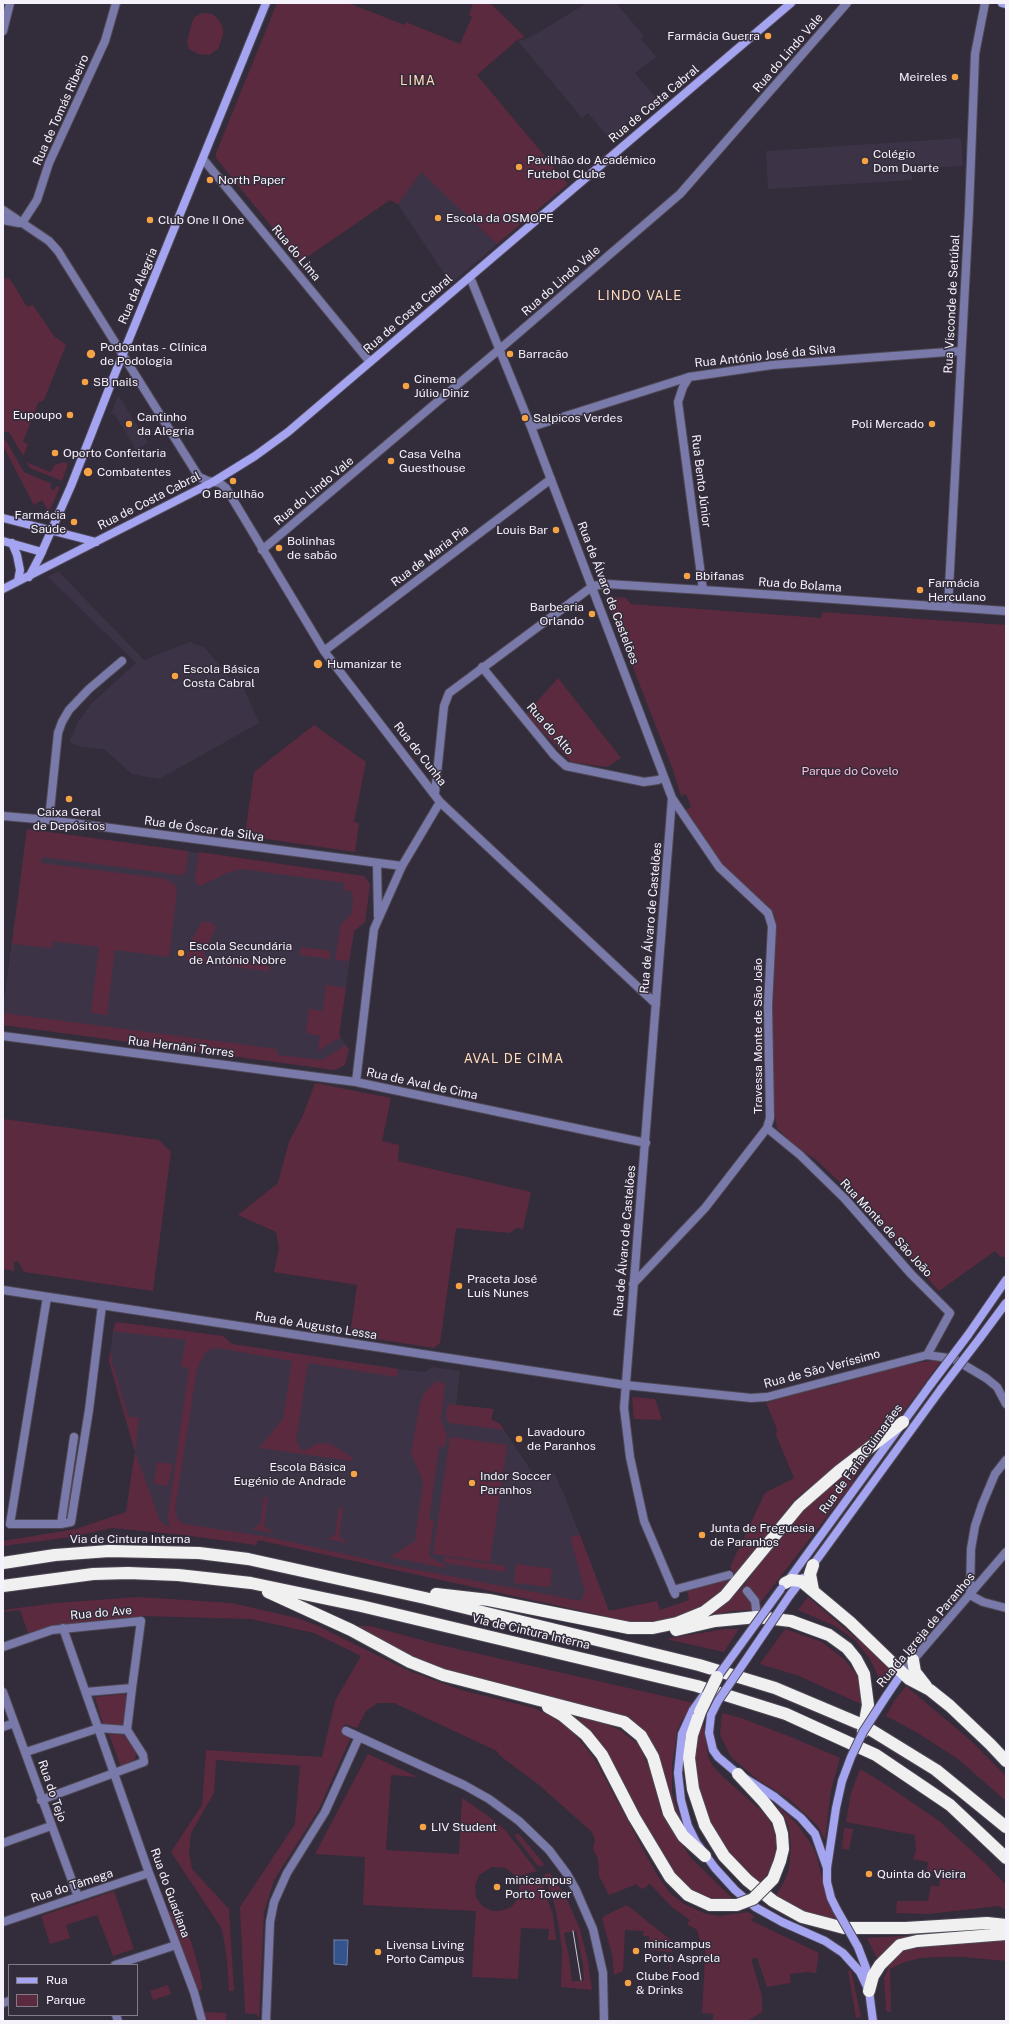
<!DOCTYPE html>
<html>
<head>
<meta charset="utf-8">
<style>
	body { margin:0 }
	#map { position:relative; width:1009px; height:2024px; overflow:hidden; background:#332c3a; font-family:"Public Sans",sans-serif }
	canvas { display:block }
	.frame { position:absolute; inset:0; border:4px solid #f6f2fb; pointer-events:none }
	.legend { position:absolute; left:8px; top:1964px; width:130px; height:52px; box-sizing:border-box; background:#332c3a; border:1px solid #817b87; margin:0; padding:5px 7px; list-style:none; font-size:12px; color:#f6f2fb }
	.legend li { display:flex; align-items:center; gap:8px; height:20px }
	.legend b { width:20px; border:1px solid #817b87 }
</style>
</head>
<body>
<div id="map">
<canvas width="1009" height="2024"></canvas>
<div class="frame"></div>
<ul class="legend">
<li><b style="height:5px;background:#a4a4f0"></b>Rua</li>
<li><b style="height:11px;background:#5c2a3f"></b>Parque</li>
</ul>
</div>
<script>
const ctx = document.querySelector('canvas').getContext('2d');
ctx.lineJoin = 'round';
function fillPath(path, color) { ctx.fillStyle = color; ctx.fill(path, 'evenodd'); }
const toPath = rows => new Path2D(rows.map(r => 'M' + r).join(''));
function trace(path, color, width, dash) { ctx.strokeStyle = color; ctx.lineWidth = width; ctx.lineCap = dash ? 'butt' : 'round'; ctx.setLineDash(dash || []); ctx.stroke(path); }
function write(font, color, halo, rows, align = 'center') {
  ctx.font = font + ' "Public Sans",sans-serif'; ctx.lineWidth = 3; ctx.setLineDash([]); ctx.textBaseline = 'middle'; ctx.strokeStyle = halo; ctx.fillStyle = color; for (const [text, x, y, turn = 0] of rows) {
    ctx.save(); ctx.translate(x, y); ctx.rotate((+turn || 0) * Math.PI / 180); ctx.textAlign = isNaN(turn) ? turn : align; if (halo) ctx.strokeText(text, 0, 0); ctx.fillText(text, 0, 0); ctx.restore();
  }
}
fillPath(toPath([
	[587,3,616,3,644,36,641,39,656,57,635,73,656,98,609,138,588,113,582,118,518,41,531,37],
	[961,138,963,166,911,169,912,180,768,189,766,151],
	[421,171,497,244,451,284,398,204],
	[118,396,120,398,148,443,136,450,115,415,111,414],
	[58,571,144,660,190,642,205,648,230,678,238,675,259,723,159,779,132,774,104,749,82,747,69,742,78,722,91,704,136,663,48,577],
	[27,829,364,876,370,884,365,922,354,931,339,1035,349,1049,345,1065,335,1070,3,1025,3,1008],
	[116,1322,223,1336,232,1344,407,1370,425,1372,433,1367,460,1371,456,1405,494,1409,491,1419,500,1424,534,1475,554,1473,564,1494,605,1600,601,1615,258,1540,170,1528,162,1523,159,1518,126,1512,135,1452,109,1361,114,1325]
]), '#3d3347');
fillPath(toPath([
	[277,3,348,3,405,25,406,22,460,44,472,17,469,15,473,3,490,3,525,37,517,40,477,75,568,184,497,244,421,172,398,204,390,200,300,262,216,158,216,153],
	[202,13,212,14,216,17,222,25,223,29,223,35,218,49,209,55,198,54,193,51,189,49,187,42,192,22,195,17],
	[3,277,10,279,27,307,33,305,54,336,66,345,44,400,38,403,23,442,28,444,24,455,22,454,9,432,3,432],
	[5,439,24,472,52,484,50,488,54,490,56,486,60,487,49,512,42,500,34,505,3,446,3,440],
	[26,462,50,472,55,465,64,462,68,464,62,481,30,468],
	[615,597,626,598,631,604,821,618,822,612,1006,625,1006,1257,1001,1257,995,1251,939,1291,847,1189,815,1159,796,1147,777,1128,774,1108,773,1066,773,1009,776,944,775,916,769,907,720,862,686,810,691,807,686,794,681,796,673,770,609,606,609,600],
	[558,678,621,758,607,767,571,762,526,714],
	[314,725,366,762,354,822,359,823,355,852,246,836,246,827,254,772],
	[27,829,188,851,186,872,182,875,42,857,41,863,166,879,175,885,177,891,169,957,115,950,107,1015,91,1013,99,947,53,941,51,948,12,944],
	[199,852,364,876,370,884,365,922,354,931,349,961,335,960,341,924,351,915,353,902,353,896,351,891,344,890,345,883,242,869,227,873,200,886,196,884,195,880],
	[202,922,210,922,216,927,204,953,204,957,270,965,269,971,186,961,188,946],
	[301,947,330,951,330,959,300,955],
	[326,985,346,988,339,1035,341,1037,318,1051,320,1036,306,1033,309,1009,323,1011],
	[3,1013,277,1049,277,1055,322,1060,346,1045,349,1049,345,1065,335,1070,3,1025],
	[315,1083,391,1098,382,1141,399,1145,398,1161,531,1192,523,1229,517,1228,509,1233,456,1228,440,1343,434,1348,350,1335,357,1285,274,1272,279,1248,276,1232,238,1215,278,1183,289,1142,303,1115],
	[3,1119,159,1140,171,1152,153,1291,24,1272,18,1261,14,1262,14,1271,3,1269],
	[116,1322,223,1336,232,1344,398,1369,397,1377,308,1363,296,1441,302,1451,320,1443,331,1444,353,1458,352,1461,259,1448,283,1419,292,1361,218,1348,211,1349,205,1353,197,1369,175,1509,178,1520,185,1524,273,1538,402,1567,581,1601,585,1591,570,1537,580,1535,609,1611,657,1601,660,1610,689,1600,687,1591,726,1580,733,1572,730,1567,765,1493,794,1478,776,1435,777,1429,766,1403,794,1394,834,1385,893,1368,923,1362,942,1360,902,1414,795,1499,728,1585,717,1595,706,1603,674,1619,661,1622,627,1623,600,1618,601,1615,258,1540,256,1545,184,1535,112,1528,71,1537,3,1546,3,1541,76,1529,126,1512,135,1452,109,1361,110,1353,112,1353,112,1362,127,1413,130,1417,139,1418,135,1452,159,1518,162,1523,170,1528,168,1520,169,1509,189,1369,181,1366,186,1340,113,1331],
	[437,1381,445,1384,441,1420,447,1436,445,1447,439,1446,429,1519,434,1520,429,1556,447,1567,439,1567,390,1557,415,1541,423,1481,411,1454,420,1403,425,1392],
	[632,1397,655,1399,662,1420,634,1419],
	[448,1404,494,1409,491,1419,500,1424,504,1430,450,1423,447,1420,446,1415],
	[450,1437,507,1445,490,1562,433,1554],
	[868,1457,868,1460,854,1478,852,1484,760,1603,755,1593,750,1589,754,1610,731,1611,704,1618,728,1601,745,1584,774,1544,795,1519,829,1487],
	[157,1462,172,1464,168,1486,154,1484],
	[264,1497,268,1498,264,1526,274,1533,252,1529,260,1524],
	[339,1507,343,1508,339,1536,348,1543,327,1539,335,1535],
	[445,1557,506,1566,505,1572,444,1563],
	[516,1564,552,1569,550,1587,514,1583],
	[139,1597,231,1603,297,1618,316,1625,409,1671,461,1690,534,1708,551,1716,572,1731,594,1758,657,1875,670,1893,684,1904,706,1914,720,1916,748,1912,755,1917,750,1920,819,1953,816,1973,808,1972,790,1974,791,1983,767,1987,757,1958,751,1959,762,1996,762,2012,749,2020,751,2021,713,2021,713,2014,702,2013,706,1941,700,1940,697,1930,687,1924,690,1920,673,1908,650,1884,643,1889,640,1888,637,1884,609,1895,599,1876,598,1858,593,1850,595,1840,592,1832,539,1785,499,1755,497,1751,394,1703,378,1703,366,1711,357,1728,345,1724,341,1733,351,1737,319,1809,274,1880,264,1912,259,2017,256,2014,245,2013,240,1907,295,1824,300,1766,216,1760,214,1793,191,1833,189,1851,192,1869,229,1909,234,1991,229,1991,227,1959,222,1929,171,1852,202,1805,206,1750,322,1757,335,1701,361,1656,314,1633,251,1619,141,1616,60,1625,28,1633,20,1610,3,1612,3,1610,56,1603],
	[808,1597,892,1669,893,1672,881,1688,879,1687,878,1676,870,1659,855,1640,835,1626,798,1610],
	[353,1626,370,1626,440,1645,694,1703,682,1720,677,1731,672,1765,672,1793,683,1825,671,1801,661,1764,653,1745,635,1724,468,1679,416,1660],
	[725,1629,739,1629,724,1652,666,1639],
	[785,1629,822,1642,845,1660,856,1674,859,1684,861,1704,799,1676,760,1664],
	[906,1686,970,1740,1006,1776,1006,1801,958,1759,916,1732,886,1716,895,1700],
	[124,1694,127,1697,127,1702,124,1725,103,1724,95,1697],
	[722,1713,741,1718,791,1737,840,1758,831,1790,825,1840,818,1826,789,1799,757,1779,731,1757,720,1735],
	[574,1718,593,1719,620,1730,639,1745,652,1775,661,1812,668,1825,691,1858,733,1899,714,1899,693,1892,672,1872],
	[703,1722,708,1757,713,1766,723,1777,763,1812,770,1821,773,1829,776,1838,775,1859,768,1873,760,1883,729,1852,713,1827,704,1807,698,1790,694,1756,696,1735],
	[109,1734,124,1735,136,1753,135,1759,121,1767],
	[368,1754,418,1777,391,1775,386,1850,459,1854,462,1798,487,1815,506,1831,537,1871,516,1877,506,1868,492,1867,479,1875,475,1886,476,1897,482,1906,492,1911,499,1911,510,1908,515,1903,519,1896,520,1884,540,1878,553,1915,556,1940,548,1940,549,1929,521,1928,518,1979,472,1977,476,1911,363,1905,365,1857,315,1854],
	[860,1769,885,1784,939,1821,984,1862,1006,1885,1006,1910,999,1906,928,1914,896,1913,897,1901,928,1901,931,1885,939,1887,941,1874,927,1871,928,1862,913,1859,916,1851,915,1835,846,1822,851,1793],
	[779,1807,797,1824,812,1845,816,1854,826,1894,836,1919,821,1918,800,1909,776,1895,784,1882,789,1869,791,1845,789,1827,783,1814,778,1809],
	[844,1828,853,1829,849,1850,842,1849],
	[515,1834,519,1834,545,1865,538,1866,515,1836],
	[550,1873,565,1895,580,1929,588,1961,592,1990,561,1987,562,1949,559,1927,554,1903,544,1875],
	[576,1931,583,1964,584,1981,572,1981,569,1957,564,1933],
	[114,1891,134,1949,113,1956,97,1915,66,1925,70,1938,50,1944,41,1916],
	[627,1905,672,1941,671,1970,670,1970,671,1952,650,1950,649,1936,643,1936,644,1931,625,1930,623,1971,614,1975,612,1954,602,1919,604,1916],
	[173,1910,191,1941,200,1973,202,1989,199,1991,168,1912],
	[976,1932,910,1938,878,1960,867,1938],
	[970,1941,1006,1941,1006,1961,964,1957,940,1957,920,1958,905,1962,890,1969,891,2012,886,2011,884,1978,892,1958,903,1950],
	[851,1970,861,2017,856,2018,848,1971],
	[168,1985,171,1994,153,2000,150,1991],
	[204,2012,226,2013,226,2020,208,2021]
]), '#5c2a3f');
const water = toPath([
	[334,1940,348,1940,347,1965,334,1964,334,1940]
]);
fillPath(water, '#33548c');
trace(water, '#6e83ad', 1);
const minor = toPath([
	[203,159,370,362],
	[3,210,49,241,58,251,199,477,208,481,220,483,226,488,324,651,440,802,656,1004],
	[3,220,19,223],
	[22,223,37,200,49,163,105,41,116,3],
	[470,277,531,427,672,798,624,1408,630,1457,644,1521,675,1594],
	[689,377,683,387,678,402,703,590],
	[531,427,689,377,772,365,961,351],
	[262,550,508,342,680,194,847,3],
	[948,607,969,211,975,54,985,3],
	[324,651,551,479],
	[482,667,554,755,566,766,644,782,658,780,664,777],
	[435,793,444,706,449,693,593,586,607,584,703,590,1006,611],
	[3,816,49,820,402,866],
	[49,820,58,733,62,722,69,710,89,689,122,661],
	[377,864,378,916],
	[3,1036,356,1082,646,1143],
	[356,1082,374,929,402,866,440,802],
	[767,1128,800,1155,845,1199,911,1274,950,1313,927,1355],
	[633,1284,705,1208,767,1128,770,1118,768,1006,772,926,768,913,719,867,672,798],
	[3,1290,625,1385,751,1398,767,1397,927,1355,941,1357,954,1359,986,1378,997,1387,1006,1404],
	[47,1297,10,1524,61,1524,74,1437],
	[1006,1460,995,1474,982,1505,975,1526,971,1549,970,1595,983,1602,1006,1608],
	[61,1524,71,1522,89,1410,102,1305],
	[673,1590,729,1575],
	[747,1591,755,1601,757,1617],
	[63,1628,149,1873,194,1992,202,2021],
	[3,1647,52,1630,141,1621,132,1688],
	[3,1692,78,1897],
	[86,1692,132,1688,127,1730],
	[3,1727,14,1723],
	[346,1731,464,1785,489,1799,519,1821,549,1850,567,1874,576,1890,593,1929,603,1973,604,2021],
	[26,1752,99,1728,127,1730,143,1755,144,1762,41,1800],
	[3,1843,51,1826],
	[3,1922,149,1873],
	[115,1965,176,1945],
	[3,2003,9,2001],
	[116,2015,118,2021],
	[266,2021,270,1922,274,1902,287,1873,325,1812,359,1737]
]);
const tertiary = toPath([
	[3,31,10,3],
	[902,1673,1006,1552]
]);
const secondary = toPath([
	[1002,3,1006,4],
	[3,518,96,542],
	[3,541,42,552],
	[12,543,17,555,20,570,18,581],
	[29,577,40,556,71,486,114,376,266,3],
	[3,589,213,482,255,456,288,432,791,3],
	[968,1335,1006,1280],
	[980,1338,1006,1303],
	[810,1569,941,1389],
	[787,1582,931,1384],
	[790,1595,803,1578],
	[887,1695,902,1673],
	[693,1710,682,1734,678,1773,681,1800,688,1826,696,1842,715,1868,735,1890,755,1907,782,1922,825,1941,843,1953,860,1972,869,1991],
	[711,1715,709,1733,713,1750,718,1757,738,1774,775,1797,801,1818,815,1834,827,1868],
	[837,1910,831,1898,827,1882,827,1868,836,1808,842,1781],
	[858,1947,866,1968,873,2021]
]);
const motorway = toPath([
	[3,1563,55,1555,109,1551,199,1553,248,1559,425,1598,699,1665,775,1688,858,1723],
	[785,1583,791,1580,801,1581,850,1622,909,1679,930,1690,950,1706,990,1744,1006,1761],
	[3,1586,93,1574,128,1573,178,1575,251,1583,361,1606,697,1686,786,1714,876,1755,950,1805,1006,1858],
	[813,1590,810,1574,813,1565],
	[268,1592,351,1630,410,1662,443,1675,624,1722,641,1736,653,1757,669,1813,683,1836,705,1856],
	[436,1594,489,1600,629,1628,653,1628,677,1623,704,1612,725,1596,799,1506,839,1471,903,1422],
	[676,1630,715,1621,757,1617,791,1621,829,1635,847,1648,856,1659,864,1674,868,1705,863,1732],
	[913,1660,915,1672,926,1686],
	[548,1707,562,1715,586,1735,602,1755,634,1817],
	[700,1712,692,1735,689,1758,693,1789,705,1825,724,1856,747,1880,773,1901,802,1917,844,1928,906,1928,987,1923,1006,1925],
	[871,1730,936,1770,1006,1827],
	[738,1774,764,1802,778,1820,782,1834,783,1849,780,1861],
	[869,1991,873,1976,880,1965,900,1945,917,1941,1006,1934]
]);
trace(minor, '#4e4855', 10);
trace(tertiary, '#4e4855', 10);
trace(secondary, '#4e4855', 10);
trace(motorway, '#4e4855', 14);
trace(minor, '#7a7aaa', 8);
trace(tertiary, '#7a7aaa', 8);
trace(secondary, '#a4a4f0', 8);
trace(motorway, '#f0f0f0', 12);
trace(toPath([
	[573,1931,581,1980]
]), '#cbc7d1', 1);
const secondaryBridge = toPath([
	[931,1384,968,1335],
	[941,1389,980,1338],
	[715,1680,781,1589],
	[693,1710,703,1696],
	[711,1715,718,1701,790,1595],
	[842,1781,851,1757,863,1732,887,1695],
	[837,1910,858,1947]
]);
const motorwayBridge = toPath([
	[700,1712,717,1677],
	[634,1817,670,1877,688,1895,710,1905,737,1905,753,1899,773,1879,780,1861]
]);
trace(secondaryBridge, '#4e4855', 10, []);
trace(motorwayBridge, '#4e4855', 14, []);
trace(secondaryBridge, '#a4a4f0', 8);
trace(motorwayBridge, '#f0f0f0', 12);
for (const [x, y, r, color] of [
	[768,36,4,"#f5a345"],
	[955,77,4,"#f5a345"],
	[865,161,4,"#f5a345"],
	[519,167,4,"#f5a345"],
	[210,180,4,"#f5a345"],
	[438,218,4,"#f5a345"],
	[150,220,4,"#f5a345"],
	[91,354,5,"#f5a345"],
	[510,354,4,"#f5a345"],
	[85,382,4,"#f5a345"],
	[406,386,4,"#f5a345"],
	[70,415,4,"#f5a345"],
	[525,418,4,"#f5a345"],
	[129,424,4,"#f5a345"],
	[932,424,4,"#f5a345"],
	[55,453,4,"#f5a345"],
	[391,461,4,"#f5a345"],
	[88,472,5,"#f5a345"],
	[233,481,4,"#f5a345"],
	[74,522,4,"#f5a345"],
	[556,530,4,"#f5a345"],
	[279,548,4,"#f5a345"],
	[687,576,4,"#f5a345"],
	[920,590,4,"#f5a345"],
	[592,614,4,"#f5a345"],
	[318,664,5,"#f5a345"],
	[175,676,4,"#f5a345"],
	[69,799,4,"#f5a345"],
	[181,953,4,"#f5a345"],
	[459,1286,4,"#f5a345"],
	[519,1439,4,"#f5a345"],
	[354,1474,4,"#f5a345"],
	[472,1483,4,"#f5a345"],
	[702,1535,4,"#f5a345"],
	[423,1827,4,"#f5a345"],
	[869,1874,4,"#f5a345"],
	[497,1887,4,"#f5a345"],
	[636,1951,4,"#f5a345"],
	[378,1952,4,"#f5a345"],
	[628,1983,4,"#f5a345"]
]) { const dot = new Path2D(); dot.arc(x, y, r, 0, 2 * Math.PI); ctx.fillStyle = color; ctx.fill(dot); trace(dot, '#332c3a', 1.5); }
write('12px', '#f6f2fb', '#332c3a', [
	["Farmácia Guerra",760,36,"right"],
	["Meireles",947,77,"right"],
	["Colégio",873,154],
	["Dom Duarte",873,168],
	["Pavilhão do Académico",527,160],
	["Futebol Clube",527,174],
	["North Paper",218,180],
	["Escola da OSMOPE",446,218],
	["Club One II One",158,220],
	["Podoantas - Clínica",100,347],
	["de Podologia",100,361],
	["Barracão",518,354],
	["Cinema",414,379],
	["Júlio Diniz",414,393],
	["SB nails",93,382],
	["Eupoupo",62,415,"right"],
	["Cantinho",137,417],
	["da Alegria",137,431],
	["Salpicos Verdes",533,418],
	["Poli Mercado",924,424,"right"],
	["Oporto Confeitaria",63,453],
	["Casa Velha",399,454],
	["Guesthouse",399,468],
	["Combatentes",97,472],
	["O Barulhão",233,494,"center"],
	["Farmácia",66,515,"right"],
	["Saúde",66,529,"right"],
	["Louis Bar",548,530,"right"],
	["Bolinhas",287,541],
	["de sabão",287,555],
	["Bbifanas",695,576],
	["Farmácia",928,583],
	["Herculano",928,597],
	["Barbearia",584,607,"right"],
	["Orlando",584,621,"right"],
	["Humanizar te",327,664],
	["Escola Básica",183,669],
	["Costa Cabral",183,683],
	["Caixa Geral",69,812,"center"],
	["de Depósitos",69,826,"center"],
	["Escola Secundária",189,946],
	["de António Nobre",189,960],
	["Praceta José",467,1279],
	["Luís Nunes",467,1293],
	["Lavadouro",527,1432],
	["de Paranhos",527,1446],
	["Escola Básica",346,1467,"right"],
	["Eugénio de Andrade",346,1481,"right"],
	["Indor Soccer",480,1476],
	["Paranhos",480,1490],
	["Junta de Freguesia",710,1528],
	["de Paranhos",710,1542],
	["LIV Student",431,1827],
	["Quinta do Vieira",877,1874],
	["minicampus",505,1880],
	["Porto Tower",505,1894],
	["minicampus",644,1944],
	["Porto Asprela",644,1958],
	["Livensa Living",386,1945],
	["Porto Campus",386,1959],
	["Clube Food",636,1976],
	["& Drinks",636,1990]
], 'left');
write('12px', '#f6f2fb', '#332c3a', [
	["Rua do Lindo Vale",788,53,-49],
	["Rua de Costa Cabral",654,104,-40],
	["Rua de Tomás Ribeiro",61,110,-66],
	["Rua do Lima",296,253,50],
	["Rua do Lindo Vale",561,281,-41],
	["Rua da Alegria",138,286,-67],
	["Rua Visconde de Setúbal",952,304,-87],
	["Rua de Costa Cabral",408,314,-41],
	["Rua António José da Silva",765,356,-6],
	["Rua Bento Júnior",701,481,83],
	["Rua do Lindo Vale",314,491,-40],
	["Rua de Costa Cabral",149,501,-27],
	["Rua de Maria Pia",430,556,-37],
	["Rua do Bolama",800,585,4],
	["Rua de Álvaro de Castelões",608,593,69],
	["Rua do Alto",550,729,49],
	["Rua do Cunha",420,754,52],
	["Rua de Óscar da Silva",204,829,8],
	["Rua de Álvaro de Castelões",651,918,-85],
	["Travessa Monte de São João",758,1036,-90],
	["Rua Hernâni Torres",181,1047,7],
	["Rua de Aval de Cima",422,1084,12],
	["Rua Monte de São João",886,1228,47],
	["Rua de Álvaro de Castelões",625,1241,-85],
	["Rua de Augusto Lessa",316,1326,9],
	["Rua de São Veríssimo",822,1369,-15],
	["Rua de Faria Guimarães",861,1459,-54],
	["Via de Cintura Interna",130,1539],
	["Rua do Ave",101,1613,-5],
	["Rua da Igreja de Paranhos",926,1630,-50],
	["Via de Cintura Interna",531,1632,13],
	["Rua do Tejo",52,1791,71],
	["Rua do Tâmega",72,1886,-18],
	["Rua do Guadiana",170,1893,70]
]);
write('12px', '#ffbfd7', '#332c3a', [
	["Parque do Covelo",850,771]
]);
ctx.letterSpacing = '1px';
write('13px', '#ffdbb9', '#332c3a', [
	["LIMA",418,81],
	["LINDO VALE",640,296],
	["AVAL DE CIMA",514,1059]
]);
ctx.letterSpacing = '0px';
</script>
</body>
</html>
